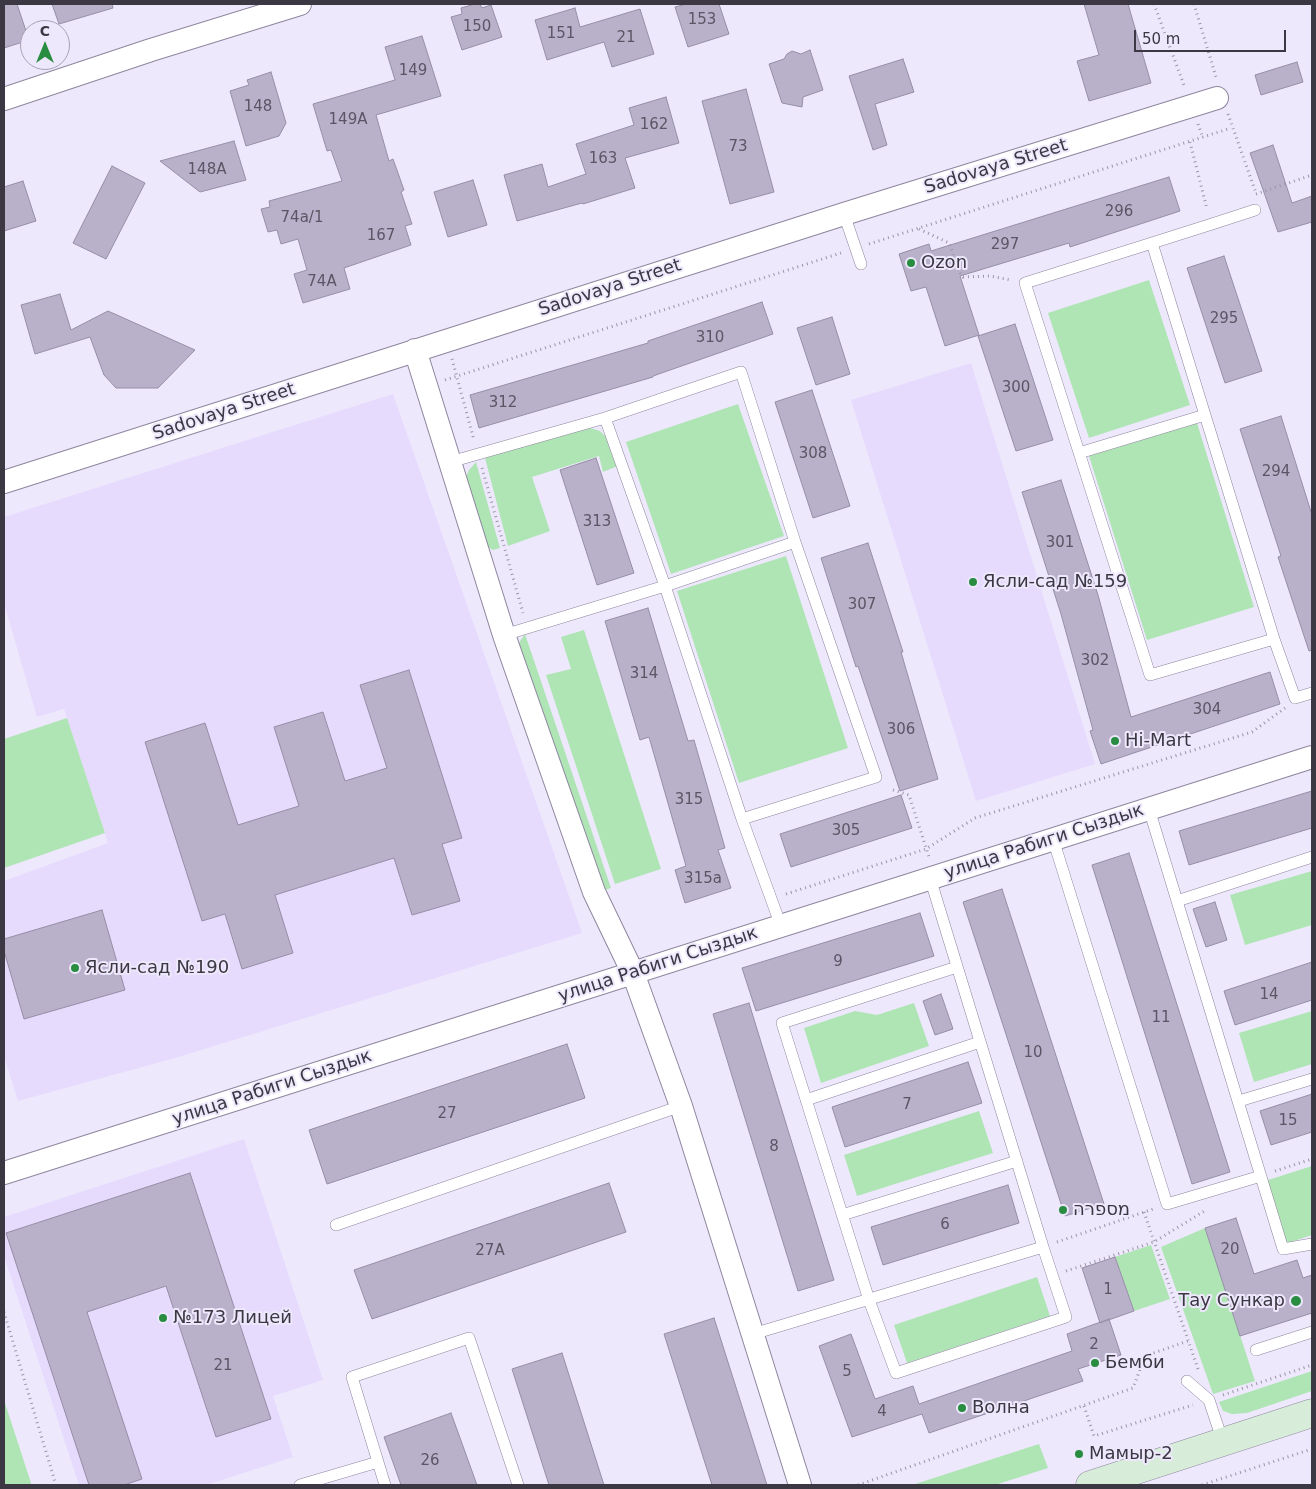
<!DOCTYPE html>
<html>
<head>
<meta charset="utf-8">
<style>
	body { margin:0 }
	#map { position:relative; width:1316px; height:1489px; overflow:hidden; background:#eee8fd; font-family:"DejaVu Sans",sans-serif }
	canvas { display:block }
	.frame { position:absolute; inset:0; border:5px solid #3c3843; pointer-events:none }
	.north { position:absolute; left:20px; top:20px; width:50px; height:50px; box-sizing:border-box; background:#eee8fd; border:1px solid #a7a2b3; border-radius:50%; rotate:0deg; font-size:14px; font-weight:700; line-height:20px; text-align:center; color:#3c3843 }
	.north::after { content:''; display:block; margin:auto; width:18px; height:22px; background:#288c41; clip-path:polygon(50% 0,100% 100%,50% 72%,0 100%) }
	.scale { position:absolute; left:1134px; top:30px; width:152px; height:22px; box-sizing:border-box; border:2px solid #3c3843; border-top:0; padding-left:6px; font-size:15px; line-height:18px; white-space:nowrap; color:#3c3843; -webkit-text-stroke:4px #eee8fd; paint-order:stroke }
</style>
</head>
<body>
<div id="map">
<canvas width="1316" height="1489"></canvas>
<div class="frame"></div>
<div class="north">С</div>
<div class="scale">50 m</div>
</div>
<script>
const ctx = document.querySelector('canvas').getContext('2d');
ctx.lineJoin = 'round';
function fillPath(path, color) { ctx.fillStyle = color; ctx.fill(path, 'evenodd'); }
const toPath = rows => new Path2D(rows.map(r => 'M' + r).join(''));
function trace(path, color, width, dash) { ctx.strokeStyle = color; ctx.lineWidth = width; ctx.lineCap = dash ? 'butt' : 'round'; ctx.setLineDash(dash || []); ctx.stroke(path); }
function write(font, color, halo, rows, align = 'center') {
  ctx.font = font + ' "DejaVu Sans",Heebo,sans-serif'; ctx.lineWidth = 4; ctx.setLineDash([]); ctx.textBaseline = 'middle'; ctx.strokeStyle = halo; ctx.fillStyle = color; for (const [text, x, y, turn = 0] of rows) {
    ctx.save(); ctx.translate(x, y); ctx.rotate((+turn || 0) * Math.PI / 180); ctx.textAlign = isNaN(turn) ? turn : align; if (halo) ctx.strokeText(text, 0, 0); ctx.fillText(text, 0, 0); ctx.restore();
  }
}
fillPath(toPath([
	[971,363,1095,764,976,801,851,400],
	[393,394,582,933,175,1058,18,1101,4,1056,4,881,108,843,64,709,37,717,4,603,4,517],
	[244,1139,323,1380,273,1396,293,1457,206,1485,79,1485,4,1256,4,1217]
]), '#e6dbfd');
fillPath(toPath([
	[1149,280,1190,405,1089,438,1048,313],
	[738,404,784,536,671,574,626,442],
	[1197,423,1254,607,1147,640,1089,456],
	[584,426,600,431,608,439,618,466,603,472,599,456,532,477,550,531,508,546,485,458],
	[476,462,500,548,493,550,488,547,463,483,469,470],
	[786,556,848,748,739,783,677,591],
	[584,630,661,869,615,884,546,675,571,669,561,637],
	[525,634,611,888,599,892,516,647],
	[67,718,105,833,4,868,4,739],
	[1312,871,1312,925,1245,945,1230,895],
	[914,1003,929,1046,821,1083,804,1028,855,1011,877,1015],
	[1312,1011,1312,1064,1254,1082,1239,1033],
	[979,1111,993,1153,857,1196,844,1155],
	[1312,1166,1312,1235,1285,1244,1265,1181],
	[1205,1228,1255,1381,1213,1394,1161,1247],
	[1151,1245,1170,1299,1134,1311,1115,1257],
	[1037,1277,1050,1316,907,1363,894,1325],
	[1312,1371,1312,1391,1247,1413,1232,1414,1223,1411,1219,1402],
	[4,1400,31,1483,31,1485,4,1485],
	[1039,1444,1048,1468,995,1485,912,1485]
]), '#afe5b5');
const building = toPath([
	[4,4,17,4,29,40,4,48,4,4],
	[52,4,112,4,113,8,59,24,52,4],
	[475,4,480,4,482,8,491,5,502,37,462,50,451,17,462,14,461,8,475,4],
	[686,4,719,4,729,34,688,47,675,7,686,4],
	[1084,4,1128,4,1151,83,1089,101,1077,61,1099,55,1084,4],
	[575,8,580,27,640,9,654,54,612,67,604,42,547,60,535,20,575,8],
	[422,36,441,96,376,115,389,161,393,159,404,190,401,192,412,224,405,226,411,245,344,268,350,289,303,303,294,274,307,270,298,239,281,244,277,230,268,232,261,209,270,207,269,201,342,181,331,150,327,151,313,104,395,80,385,47,422,36],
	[810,50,823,90,803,97,802,107,782,103,769,64,784,59,787,54,792,51,801,54,810,50],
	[903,59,914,92,875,104,887,145,873,150,849,76,903,59],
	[1297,62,1303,82,1261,95,1255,75,1297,62],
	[271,72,286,123,279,136,246,146,230,91,249,85,247,80,271,72],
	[746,89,774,192,730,204,702,101,746,89],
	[666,97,679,143,625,158,635,188,583,204,582,203,517,221,504,175,542,164,548,187,586,174,576,144,634,125,629,108,666,97],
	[234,141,246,180,200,192,160,161,234,141],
	[1273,145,1292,203,1312,196,1312,222,1278,232,1250,153,1273,145],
	[112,166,145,183,106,259,73,243,112,166],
	[1169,177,1180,211,1070,247,1069,243,960,276,979,335,945,346,926,287,911,291,899,254,929,244,931,251,1169,177],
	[473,180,487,225,448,237,434,192,473,180],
	[23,181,36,221,4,231,4,187,23,181],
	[1224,256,1262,371,1225,383,1187,268,1224,256],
	[60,294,71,330,108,311,195,350,158,388,116,388,104,375,90,337,35,354,21,305,60,294],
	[762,302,773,334,653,376,653,377,479,428,470,395,648,343,648,341,762,302],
	[832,317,850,374,816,385,797,328,832,317],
	[1015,324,1053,440,1016,451,978,336,1015,324],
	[812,390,850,506,813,518,775,402,812,390],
	[1281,416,1312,515,1312,650,1309,651,1278,557,1281,556,1240,429,1281,416],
	[596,458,634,573,597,585,560,470,596,458],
	[1061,480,1098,595,1131,717,1270,672,1280,704,1101,764,1090,731,1093,730,1061,614,1022,492,1061,480],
	[868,543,903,652,901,652,938,779,900,791,858,666,856,667,821,558,868,543],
	[648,608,688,741,694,740,725,848,718,850,731,888,685,903,675,870,686,866,649,737,640,740,605,621,648,608],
	[409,670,462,838,442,844,460,901,412,915,394,858,275,895,293,953,242,969,225,914,202,921,145,742,205,723,238,825,299,806,274,727,323,712,345,781,387,768,360,685,409,670],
	[1312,791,1312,828,1189,865,1179,831,1312,791],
	[901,795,912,828,791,867,780,834,901,795],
	[1129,853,1230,1172,1192,1184,1092,865,1129,853],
	[1002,889,1104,1204,1065,1216,963,902,1002,889],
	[1215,902,1227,940,1206,947,1193,909,1215,902],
	[102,910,125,990,24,1019,4,951,4,939,102,910],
	[920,913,934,956,756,1011,742,968,920,913],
	[1312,962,1312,1000,1235,1025,1224,991,1312,962],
	[941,994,953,1029,935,1035,923,1001,941,994],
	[749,1003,834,1280,798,1291,713,1014,749,1003],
	[567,1044,585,1098,327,1184,309,1130,567,1044],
	[968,1062,982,1103,845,1147,832,1107,968,1062],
	[1312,1094,1312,1132,1271,1145,1260,1111,1312,1094],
	[190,1173,271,1419,216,1437,166,1286,87,1312,142,1479,124,1485,89,1485,6,1233,190,1173],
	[609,1183,626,1232,372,1319,354,1270,609,1183],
	[1008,1185,1019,1223,883,1265,871,1227,1008,1185],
	[1236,1218,1254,1274,1297,1260,1303,1278,1312,1275,1312,1313,1240,1336,1205,1228,1236,1218],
	[1115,1257,1134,1311,1100,1323,1082,1268,1115,1257],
	[714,1318,767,1485,712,1485,664,1334,714,1318],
	[1109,1319,1121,1355,1078,1369,1083,1381,929,1433,922,1414,852,1437,819,1346,851,1334,875,1399,913,1386,919,1404,1072,1351,1067,1334,1109,1319],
	[562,1353,604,1485,549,1485,512,1369,562,1353],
	[451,1413,477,1485,401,1485,384,1437,451,1413]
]);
fillPath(building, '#b9b1ca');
trace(building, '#968ea7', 1);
const lane = toPath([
	[844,214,861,264],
	[1152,243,1274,639,1150,675,1025,283,1152,243,1212,224,1255,210],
	[605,418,665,586,742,819,781,926],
	[1079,453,1205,415],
	[450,462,605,418,741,372,795,542,876,777,742,819],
	[504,635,665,586,795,542],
	[1274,639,1295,698,1312,693],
	[1149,809,1283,1249,1312,1244],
	[1053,839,1167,1204,1261,1176],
	[1177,901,1312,857],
	[957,967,782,1023,869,1300,896,1373,1066,1317,1043,1247],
	[806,1100,980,1042],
	[1239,1101,1312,1079],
	[842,1215,1017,1161],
	[336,1225,681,1106],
	[753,1334,1043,1247,930,878],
	[1256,1350,1312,1332],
	[1187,1381,1209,1400,1223,1442],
	[300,1485,378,1462],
	[385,1485,352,1377,469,1338,518,1485]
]);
const street = toPath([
	[4,99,151,50,300,4],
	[415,350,504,635,594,892,633,973,681,1106,800,1485],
	[4,482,844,214,1217,98],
	[4,1173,1312,757]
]);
const secondary = toPath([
	[1090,1485,1312,1413]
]);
trace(lane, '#8e869e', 12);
trace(street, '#8e869e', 24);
trace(secondary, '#8e869e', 29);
trace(toPath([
	[1154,4,1185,88],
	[1194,4,1216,77],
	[1228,114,1256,193],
	[1198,124,1203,138],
	[1190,142,1207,209],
	[1256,194,1312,175],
	[919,229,949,243,960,273,963,277,990,276,1011,280],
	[869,244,1228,129],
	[452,359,474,440],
	[445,380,841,253],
	[482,468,523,613],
	[893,790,909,795,929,857],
	[786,894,926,849,975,818,1252,732,1285,708],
	[1275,1171,1312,1159],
	[1144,1212,1198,1369],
	[1057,1242,1153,1209],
	[1066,1271,1154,1242,1206,1210],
	[4,1312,56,1485],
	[1223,1395,1312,1365],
	[1084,1406,1094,1436,1193,1405],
	[858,1485,1133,1388,1145,1356,1188,1341],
	[1202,1485,1312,1449]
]), '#9b95a6', 3, [1, 4]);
trace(lane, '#fff', 11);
trace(street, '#fff', 22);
trace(secondary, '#d7edda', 28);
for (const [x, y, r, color] of [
	[911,263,5,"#288c41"],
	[973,582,5,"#288c41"],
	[1115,741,5,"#288c41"],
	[75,968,5,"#288c41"],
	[1063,1210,5,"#288c41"],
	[1296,1301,6,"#288c41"],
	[163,1318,5,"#288c41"],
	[1095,1363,5,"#288c41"],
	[962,1408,5,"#288c41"],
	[1079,1454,5,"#288c41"]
]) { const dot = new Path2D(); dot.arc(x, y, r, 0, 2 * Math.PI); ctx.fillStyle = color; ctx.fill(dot); trace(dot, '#eee8fd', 2); }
write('15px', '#5b5665', null, [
	["153",702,20],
	["150",477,27],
	["151",561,34],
	["21",626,38],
	["149",413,71],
	["148",258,107],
	["149А",348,120],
	["162",654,125],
	["73",738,147],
	["163",603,159],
	["148А",207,170],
	["296",1119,212],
	["74а/1",302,218],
	["167",381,236],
	["297",1005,245],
	["74А",322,282],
	["295",1224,319],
	["310",710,338],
	["300",1016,388],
	["312",503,403],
	["308",813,454],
	["294",1276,472],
	["313",597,522],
	["301",1060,543],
	["307",862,605],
	["302",1095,661],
	["314",644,674],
	["304",1207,710],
	["306",901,730],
	["315",689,800],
	["305",846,831],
	["315а",703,879],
	["9",838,962],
	["14",1269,995],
	["11",1161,1018],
	["10",1033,1053],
	["7",907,1105],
	["27",447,1114],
	["15",1288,1121],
	["8",774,1147],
	["6",945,1225],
	["20",1230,1250],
	["27А",490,1251],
	["1",1108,1290],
	["2",1094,1345],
	["21",223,1366],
	["5",847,1372],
	["4",882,1412],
	["26",430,1461]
]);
write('18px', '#3c3843', '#eee8fd', [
	["Sadovaya Street",996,167,-17],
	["Sadovaya Street",610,288,-18],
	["Sadovaya Street",224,412,-18],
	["улица Рабиги Сыздык",1044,842,-18],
	["улица Рабиги Сыздык",658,965,-18],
	["улица Рабиги Сыздык",272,1088,-18]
]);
write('18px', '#3c3843', '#eee8fd', [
	["Ozon",921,263],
	["Ясли-сад №159",983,582],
	["Hi-Mart",1125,741],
	["Ясли-сад №190",85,968],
	["מספרה",1073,1210],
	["Тау Сункар",1285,1301,"right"],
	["№173 Лицей",173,1318],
	["Бемби",1105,1363],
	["Волна",972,1408],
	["Мамыр-2",1089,1454]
], 'left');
</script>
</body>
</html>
